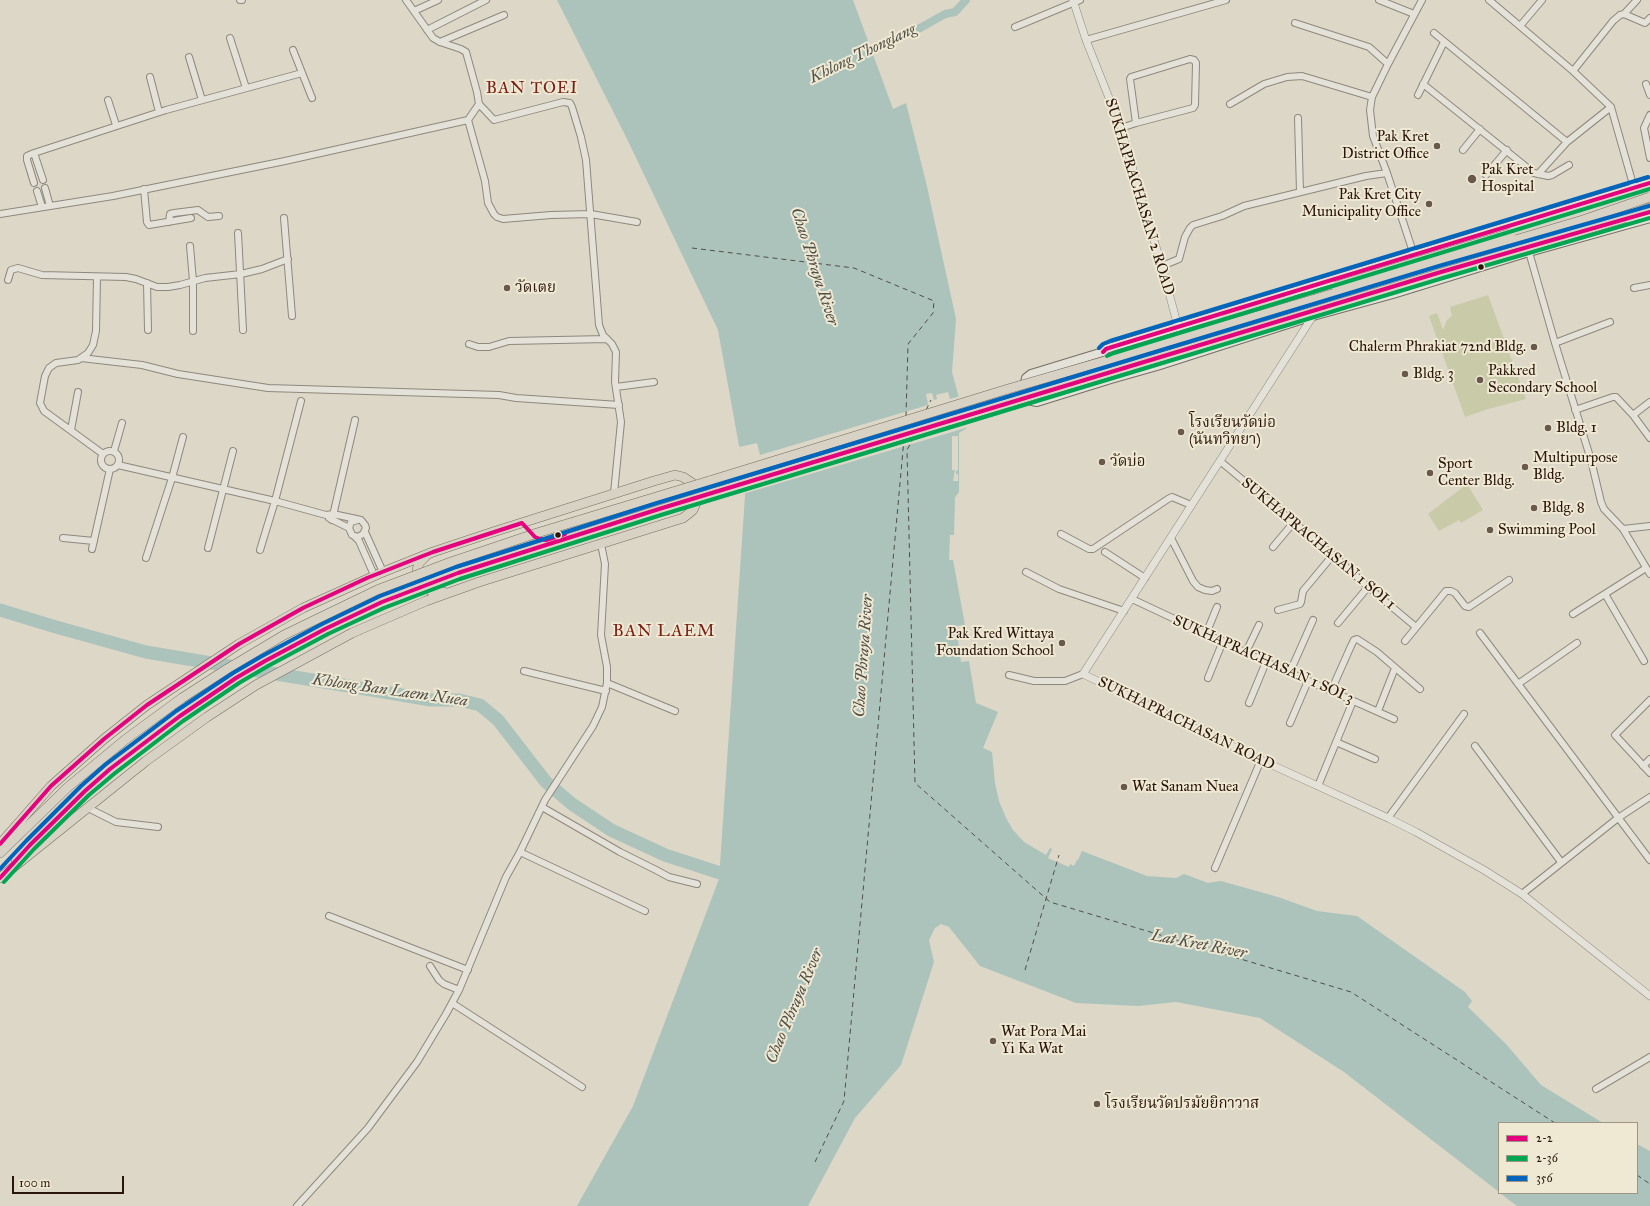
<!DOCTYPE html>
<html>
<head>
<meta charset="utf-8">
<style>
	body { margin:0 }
	#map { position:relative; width:1650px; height:1206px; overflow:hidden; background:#dcd7c6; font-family:"IM FELL Great Primer",serif }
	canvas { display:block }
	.legend { position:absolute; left:1498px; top:1122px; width:140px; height:72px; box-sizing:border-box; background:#efe8d3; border:1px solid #a09483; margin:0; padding:5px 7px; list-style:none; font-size:12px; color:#2a150a }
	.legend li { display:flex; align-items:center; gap:8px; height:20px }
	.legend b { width:20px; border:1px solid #a09483 }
	.scale { position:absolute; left:12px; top:1176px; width:112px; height:18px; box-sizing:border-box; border:2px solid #2a150a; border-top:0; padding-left:5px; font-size:12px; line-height:14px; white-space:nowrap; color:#2a150a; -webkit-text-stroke:3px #efe8d3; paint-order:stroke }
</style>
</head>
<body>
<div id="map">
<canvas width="1650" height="1206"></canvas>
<ul class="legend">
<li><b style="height:5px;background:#e5007d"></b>2-2</li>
<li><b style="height:5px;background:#00a651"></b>2-36</li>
<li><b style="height:5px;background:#0065bd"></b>356</li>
</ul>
<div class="scale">100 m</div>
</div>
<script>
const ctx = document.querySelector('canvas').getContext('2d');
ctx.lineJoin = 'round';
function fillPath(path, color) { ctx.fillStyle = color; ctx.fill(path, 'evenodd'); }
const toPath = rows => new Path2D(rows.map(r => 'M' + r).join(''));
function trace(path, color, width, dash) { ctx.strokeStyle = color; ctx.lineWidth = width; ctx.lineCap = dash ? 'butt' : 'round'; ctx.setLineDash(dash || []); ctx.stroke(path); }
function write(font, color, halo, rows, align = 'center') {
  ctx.font = font + ' "IM FELL Great Primer","Noto Serif Thai",serif'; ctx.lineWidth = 4; ctx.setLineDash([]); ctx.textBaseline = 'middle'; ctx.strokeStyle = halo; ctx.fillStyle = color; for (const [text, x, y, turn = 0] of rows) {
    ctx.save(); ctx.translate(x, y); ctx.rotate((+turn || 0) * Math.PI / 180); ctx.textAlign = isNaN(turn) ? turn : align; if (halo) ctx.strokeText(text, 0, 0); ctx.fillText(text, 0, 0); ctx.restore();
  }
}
fillPath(toPath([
	[1488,295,1526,399,1488,409,1465,417,1429,316,1437,313,1443,330,1447,320,1452,316,1450,307],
	[1467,484,1483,510,1461,523,1459,520,1439,531,1428,514]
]), '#c8caa8');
fillPath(toPath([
	[557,0,853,0,893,109,906,103,926,182,956,319,952,372,967,428,959,433,959,492,955,497,954,535,950,535,949,560,953,560,965,625,956,626,961,662,969,661,976,703,998,712,983,748,992,752,995,783,999,801,1006,818,1013,830,1024,842,1046,855,1050,848,1078,860,1082,851,1147,876,1176,878,1184,874,1208,883,1221,881,1278,897,1317,911,1357,916,1465,992,1472,1001,1468,1007,1506,1044,1541,1085,1603,1123,1499,1123,1499,1192,1344,1072,1260,1018,1176,1002,1138,1006,1076,1003,980,966,949,927,941,924,935,928,929,940,934,962,901,1065,855,1118,808,1206,577,1206,633,1106,719,879,745,496,742,462,718,330,628,141],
	[1637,1144,1650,1151,1650,1206,1517,1206,1500,1193,1637,1193]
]), '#acc3bc');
fillPath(toPath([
	[948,392,950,399,960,396,969,427,743,494,740,462,741,461,739,447,757,443,760,455,928,405,926,394,932,393,934,400,937,399,936,395],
	[952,436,958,436,958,470,956,471,956,474,958,474,958,481,953,481,955,470,952,470],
	[1053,847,1078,858,1074,866,1070,864,1069,867,1048,858]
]), '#dcd7c6');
trace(toPath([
	[864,54,922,27,945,14,955,12,966,0]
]), '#acc3bc', 8);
trace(toPath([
	[0,610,56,627,146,652,431,700,459,700,480,705,498,720,546,782,572,804,611,830,665,855,720,873,736,872]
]), '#acc3bc', 13);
trace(toPath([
	[692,248,854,268,934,301,933,313,908,344,906,416],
	[926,410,931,400],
	[918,426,921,420],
	[914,437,907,450,915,783,1050,902,1351,992,1555,1123],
	[1025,970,1059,855],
	[815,1162,844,1101,904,439],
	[1637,1175,1650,1184]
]), '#504f47', 1, [5, 4]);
const minor = toPath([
	[240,0,242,0],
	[406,0,433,38,440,42,461,49,466,52,477,92,479,104,468,120],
	[1379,0,1414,14],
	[1489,0,1573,71,1611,107,1634,188],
	[414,11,438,0],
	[1624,14,1637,0],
	[1295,23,1369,47,1388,64],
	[1520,26,1542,0],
	[1015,27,1080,0],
	[427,30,486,0],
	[1434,33,1567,142],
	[230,38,246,88],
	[1086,40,1226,0],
	[440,42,504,15],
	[293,50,312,98],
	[189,57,202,100],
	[1190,59,1194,60,1196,63,1195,105,1193,108,1136,123,1130,79,1131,77,1190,59],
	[1573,71,1613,21,1620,15,1624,14,1645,23,1650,18],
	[150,77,159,112],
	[1423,84,1534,173,1548,176,1552,175,1569,165],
	[1646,84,1650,95],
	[1418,95,1444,42],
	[108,100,116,125],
	[479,104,494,120,563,102,570,103,572,107,581,137,586,160,599,325,603,335,612,344,616,352,615,382,621,422,614,493],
	[1230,104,1264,84,1287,77,1302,76,1372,97],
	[1650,115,1644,128,1650,158],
	[1298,118,1300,192],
	[1121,128,1136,123],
	[1463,150,1480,129],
	[34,153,43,180],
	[1538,174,1567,142,1611,107],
	[1486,175,1507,150],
	[34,183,27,160,27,156,34,153,166,110,302,73],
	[45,188,50,206],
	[144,189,147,222,149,225,191,218],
	[37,191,42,207],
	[0,214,113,196,285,161,468,120,485,181,488,203,494,214,497,217,503,219,551,215,591,214,637,222],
	[284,218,292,316],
	[169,222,170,214,174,213,198,210,208,217,219,216],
	[238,233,243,330],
	[190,246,193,281,193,331],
	[1529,252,1555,343,1591,460,1601,502,1604,509,1623,529,1650,574],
	[1414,255,1387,173,1373,136,1370,110,1372,97,1388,64,1422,0],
	[1162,266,1179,259,1185,237,1190,228,1193,225,1222,216,1244,206,1366,176,1387,173],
	[97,277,96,331,93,345,88,353,78,360,56,363,49,368,45,376,40,403,44,411,103,454],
	[8,280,11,270,18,268,42,275,126,277,136,279,157,287,168,287,180,285,205,278,241,274,262,269,288,259],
	[147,283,148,330],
	[1634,288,1650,285],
	[1555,343,1610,322],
	[469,344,478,347,489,347,509,341,607,339],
	[81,358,142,365,178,374,268,388,499,395,516,398,619,405],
	[616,387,654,382],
	[1575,410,1613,397,1616,397,1633,415,1650,438],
	[1633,415,1650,402],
	[71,430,78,392],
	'101 460a9 9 0 1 1 18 0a9 9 0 1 1-18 0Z',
	[114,451,122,423],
	[1220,461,1333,555,1368,587,1416,627],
	[118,465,275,501,326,515,333,514,361,520,365,525,366,528,363,534,358,537,352,535,349,528,351,522,358,520],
	[329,518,349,528],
	[332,520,355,420],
	[1623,529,1650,526],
	[365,532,383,572],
	[1061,534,1089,549,1093,549,1168,499,1172,497,1191,505],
	[354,536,359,541,374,575],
	[63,538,94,541],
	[1171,538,1193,581,1198,587,1205,590,1212,591,1217,589],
	[1273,547,1294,522],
	[208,548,233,451],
	[92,549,110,469],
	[260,550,275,501,301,401],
	[1105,552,1145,578],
	[146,558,172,478,183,437],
	[1026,572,1059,589,1124,611],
	[1605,594,1644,661],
	[1132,599,1266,662,1394,719],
	[1278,610,1300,604,1301,602,1303,591,1333,555],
	[1573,614,1646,568],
	[1338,623,1368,587],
	[1480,633,1650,860],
	[1206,634,1217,607],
	[1405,641,1446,591,1451,591,1455,593,1465,606,1469,607,1509,580],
	[1246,652,1259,625],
	[524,671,606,691],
	[1290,672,1313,620],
	[1009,675,1034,681,1065,681,1083,674],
	[1208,678,1223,641],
	[607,683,675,711],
	[1518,684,1577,643],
	[1331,691,1351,646,1354,640,1357,639,1377,652,1420,689],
	[1650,700,1615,735,1650,773],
	[1249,703,1266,662],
	[1378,711,1395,668],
	[1290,723,1308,681],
	[1336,742,1375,759],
	[1475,746,1561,862],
	[1643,766,1650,759],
	[1318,786,1353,701],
	[542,807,620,852,656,870,669,877,697,884],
	[88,808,116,822,158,827],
	[1388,818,1464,714],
	[520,852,645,911],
	[1215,868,1261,760],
	[1522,894,1618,818,1650,797],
	[329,916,468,970],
	[430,966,439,980,444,984,459,990],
	[452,1003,582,1087],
	[1596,1089,1650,1057],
	[297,1206,368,1128,417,1062,446,1014,459,990,506,877,520,852,545,800,593,726,602,707,607,683,607,667,601,635,605,564,601,544]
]);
const tertiary = toPath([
	[1073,0,1086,40,1121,128,1144,208,1162,266,1178,327],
	[1313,316,1083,674,1261,760,1388,818,1416,832,1484,870,1522,894,1650,996]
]);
const secondary = toPath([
	[1650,183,1112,347,1106,349,1103,352,1031,374,1026,378,1024,387,1026,395,1032,401,1037,402,1111,379,1157,366,1313,316,1393,294,1529,252,1650,218],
	[1308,288,1313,316]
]);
const primary = toPath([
	[1625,218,1650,208],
	[1511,233,1650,190],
	[1207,328,1233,316,1291,300],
	[1105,361,1193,334],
	[709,481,1008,389],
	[713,493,1011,402],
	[426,556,419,563,417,570,421,583,431,591,437,593,444,592],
	[0,844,51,786,104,739,147,705,239,644,303,608,383,572,433,552,493,532,654,481,675,475,683,477,692,483,696,492,696,503,693,510,683,518,479,582,426,601,352,633,256,685,207,717,146,761,0,878],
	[0,853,68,787,126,739,182,698],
	[16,860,85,791,110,769,180,716]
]);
trace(minor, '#8e887d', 8);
trace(tertiary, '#8e887d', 8);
trace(secondary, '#756e64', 10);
trace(primary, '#756e64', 10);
trace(minor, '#e4e1d9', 6);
trace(tertiary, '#e4e1d9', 7);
trace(secondary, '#e4e1d9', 8);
trace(primary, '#d8d2c4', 9);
const primaryBridge = toPath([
	[1336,286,1511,233],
	[1186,337,1583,220,1650,197],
	[1008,389,1105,361],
	[1011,402,1625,218],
	[182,698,227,669,284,635,377,590,451,562,537,533,709,481],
	[180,716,236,678,265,661,325,629,382,602,458,573,713,493]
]);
trace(primaryBridge, '#756e64', 10, []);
trace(primaryBridge, '#d8d2c4', 9);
trace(toPath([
	[1103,352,1106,349,1112,347,1650,183],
	[0,844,51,786,104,739,147,705,239,644,303,608,367,578,433,552,522,523,535,537,540,539,546,540,565,534],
	[0,878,30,845,85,791,110,769,180,716,236,678,265,661,325,629,382,602,458,573,659,509,1441,272,1650,212]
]), '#e5007d', 4);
trace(toPath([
	[1107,356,1114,353,1650,189],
	[4,882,34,849,89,795,114,774,183,721,239,683,268,666,328,634,384,608,460,579,661,515,1443,278,1650,218]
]), '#00a651', 4);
trace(toPath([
	[1099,348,1103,344,1110,341,1648,177],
	[0,869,26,841,81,786,106,764,176,711,233,673,262,656,322,624,380,596,456,567,657,503,1439,266,1649,206]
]), '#0065bd', 4);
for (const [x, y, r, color] of [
	[1437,146,4,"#68594c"],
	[1472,179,5,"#68594c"],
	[1429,204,4,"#68594c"],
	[1481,267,3.5,"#2a150a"],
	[507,288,4,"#68594c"],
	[1534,347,4,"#68594c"],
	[1405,374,4,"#68594c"],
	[1480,380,4,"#68594c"],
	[1548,428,4,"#68594c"],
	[1181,432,4,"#68594c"],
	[1102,462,4,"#68594c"],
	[1525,467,4,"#68594c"],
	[1430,473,4,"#68594c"],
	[1534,508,4,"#68594c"],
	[1490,530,4,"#68594c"],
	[558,535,3.5,"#2a150a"],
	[1062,643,4,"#68594c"],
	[1124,787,4,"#68594c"],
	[993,1041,4,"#68594c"],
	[1097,1104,4,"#68594c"]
]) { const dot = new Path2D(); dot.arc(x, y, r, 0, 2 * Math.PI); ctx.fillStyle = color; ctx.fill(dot); trace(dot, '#efe8d3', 1.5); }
write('15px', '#2a150a', '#efe8d3', [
	["Pak Kret",1429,137,"right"],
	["District Office",1429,154,"right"],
	["Pak Kret",1481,170],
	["Hospital",1481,187],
	["Pak Kret City",1421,195,"right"],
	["Municipality Office",1421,212,"right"],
	["วัดเตย",515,288],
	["Chalerm Phrakiat 72nd Bldg.",1526,347,"right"],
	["Pakkred",1488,371],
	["Secondary School",1488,388],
	["Bldg. 3",1413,374],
	["โรงเรียนวัดบ่อ",1189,423],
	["(นันทวิทยา)",1189,440],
	["Bldg. 1",1556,428],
	["Multipurpose",1533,458],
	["Bldg.",1533,475],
	["วัดบ่อ",1110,462],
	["Sport",1438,464],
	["Center Bldg.",1438,481],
	["Bldg. 8",1542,508],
	["Swimming Pool",1498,530],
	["Pak Kred Wittaya",1054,634,"right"],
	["Foundation School",1054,651,"right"],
	["Wat Sanam Nuea",1132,787],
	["Wat Pora Mai",1001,1032],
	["Yi Ka Wat",1001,1049],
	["โรงเรียนวัดปรมัยยิกาวาส",1105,1104]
], 'left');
write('15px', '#2a150a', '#efe8d3', [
	["SUKHAPRACHASAN 2 ROAD",1139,197,73],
	["SUKHAPRACHASAN 1 SOI 1",1318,544,40],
	["SUKHAPRACHASAN 1 SOI 3",1263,660,24],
	["SUKHAPRACHASAN ROAD",1186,724,26]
]);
write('italic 16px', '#504f47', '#efe8d3', [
	["Khlong Thonglang",863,54,-26],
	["Chao Phraya River",814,267,72],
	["Chao Phraya River",864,656,-86],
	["Khlong Ban Laem Nuea",390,691,8],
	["Lat Kret River",1199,945,11],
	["Chao Phraya River",795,1006,-67]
]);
ctx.letterSpacing = '1px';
write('17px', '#7a1f14', '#efe8d3', [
	["BAN TOEI",532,89],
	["BAN LAEM",664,632]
]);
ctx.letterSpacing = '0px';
</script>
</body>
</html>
